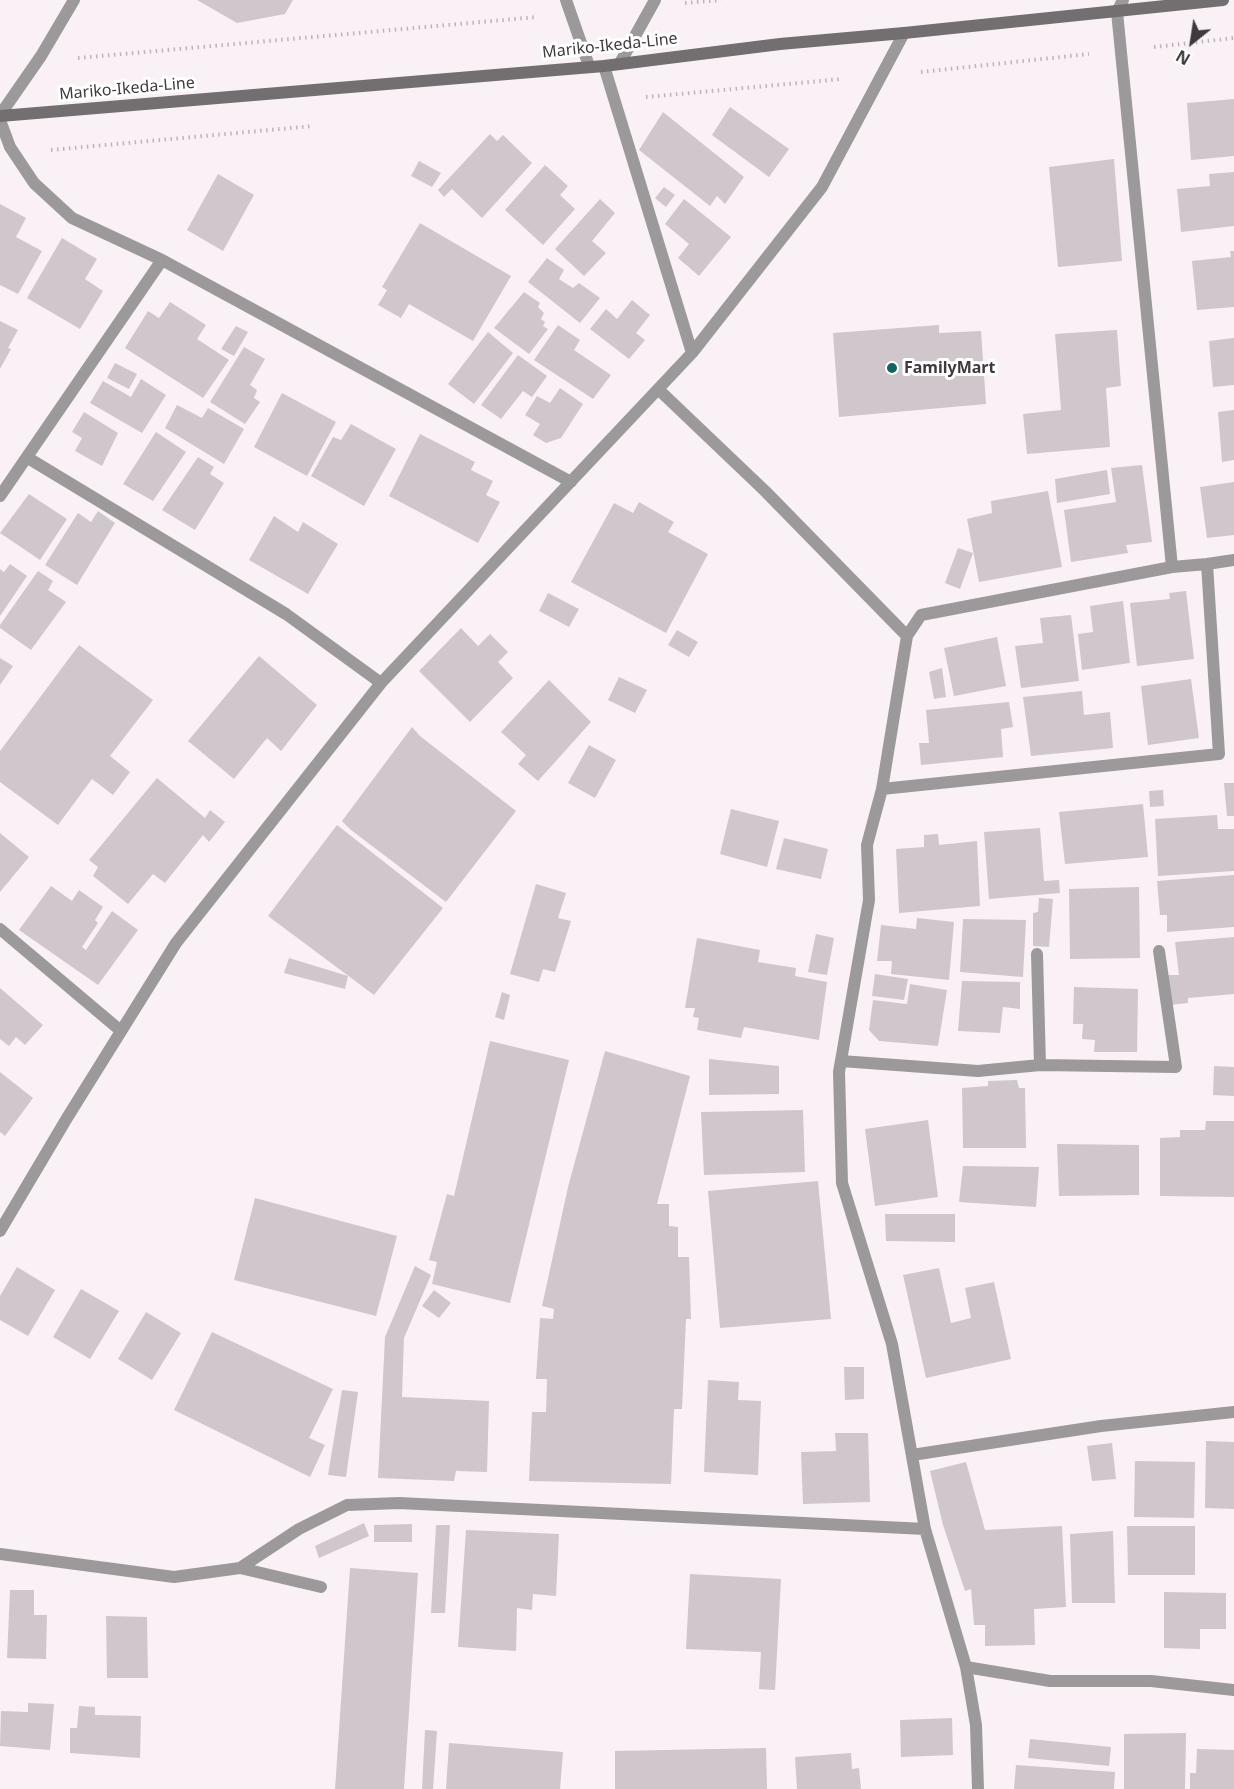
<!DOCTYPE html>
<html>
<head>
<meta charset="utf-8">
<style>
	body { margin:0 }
	#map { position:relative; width:1234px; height:1789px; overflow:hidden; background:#faf1f6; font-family:"Noto Sans",sans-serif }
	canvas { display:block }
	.north { position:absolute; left:1162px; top:12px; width:60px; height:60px; -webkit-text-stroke:4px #fff; paint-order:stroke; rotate:210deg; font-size:16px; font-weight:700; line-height:24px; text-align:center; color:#3e3a3c }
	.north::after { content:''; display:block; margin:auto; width:21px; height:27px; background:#3e3a3c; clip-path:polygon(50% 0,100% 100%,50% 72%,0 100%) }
</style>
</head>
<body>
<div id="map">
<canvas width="1234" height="1789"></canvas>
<div class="north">N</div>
</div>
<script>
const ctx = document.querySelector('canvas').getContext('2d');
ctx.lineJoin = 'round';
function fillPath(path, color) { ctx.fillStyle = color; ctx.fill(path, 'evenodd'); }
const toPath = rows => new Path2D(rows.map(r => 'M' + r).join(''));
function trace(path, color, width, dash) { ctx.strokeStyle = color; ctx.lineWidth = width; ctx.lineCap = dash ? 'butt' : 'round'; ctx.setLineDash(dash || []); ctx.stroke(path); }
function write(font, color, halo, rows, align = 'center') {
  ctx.font = font + ' "Noto Sans",sans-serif'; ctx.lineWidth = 6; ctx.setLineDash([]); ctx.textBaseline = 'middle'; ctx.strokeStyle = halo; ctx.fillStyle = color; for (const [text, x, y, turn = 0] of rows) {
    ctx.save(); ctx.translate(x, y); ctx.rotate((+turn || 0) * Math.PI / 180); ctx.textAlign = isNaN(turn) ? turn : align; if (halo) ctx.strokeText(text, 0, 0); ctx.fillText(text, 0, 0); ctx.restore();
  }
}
fillPath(toPath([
	[197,0,293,0,285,14,237,23],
	[1234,99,1234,156,1191,160,1187,103],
	[730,107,789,149,769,177,712,135],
	[663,112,744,177,725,204,717,196,710,206,639,150],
	[490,134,497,141,503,135,532,163,482,218,452,189,444,197,438,190],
	[1114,159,1122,261,1058,267,1049,167],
	[419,161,441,173,432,187,411,176],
	[545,165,568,186,560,195,575,209,543,245,505,210],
	[1234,172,1234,226,1181,232,1177,189,1210,186,1209,174],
	[218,174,254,195,223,251,187,230],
	[664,187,675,195,666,207,655,198],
	[600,199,615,213,592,241,606,253,584,276,555,249],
	[684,199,731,237,699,276,678,258,689,244,665,224],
	[0,204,26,218,16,237,42,251,18,294,0,285],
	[420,223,511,276,473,341,409,304,401,318,378,305,387,290,382,287],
	[62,238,97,259,85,279,103,291,80,329,27,298],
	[1230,251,1234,251,1234,307,1197,310,1192,261,1231,257],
	[547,258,564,270,559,279,573,288,579,283,600,298,580,323,528,282],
	[524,292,540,303,538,307,544,313,541,319,545,322,543,326,548,329,529,354,494,328],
	[632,300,650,315,636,333,645,340,629,359,590,329,606,309,617,319],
	[170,302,206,325,197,339,229,360,203,398,125,348,148,311,159,318],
	[0,321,18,330,8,348,11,349,0,369],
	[558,325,580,340,574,350,611,375,593,399,534,360],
	[939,325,939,333,981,331,986,404,839,417,833,333],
	[236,326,248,332,234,356,221,349],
	[1117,330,1121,386,1106,388,1110,447,1027,454,1023,414,1061,410,1055,334],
	[488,332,513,353,474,404,448,384],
	[1234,338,1234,385,1213,387,1209,341],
	[244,347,265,359,250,385,257,390,254,398,260,402,245,424,210,402],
	[518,355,547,376,532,397,523,391,501,419,481,405],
	[115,363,137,374,129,389,107,378],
	[141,379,166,395,142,433,90,403,103,381,131,397],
	[560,388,583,404,561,438,546,443,533,435,540,424,525,415,537,396,550,403],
	[282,393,336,422,307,476,254,447],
	[177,405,202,418,208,408,244,429,224,464,165,428],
	[1234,410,1234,460,1222,462,1218,412],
	[84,412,118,433,102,466,75,451,82,438,72,432],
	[351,424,396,449,364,506,311,476,333,437,341,440],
	[156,432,186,452,153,501,123,484],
	[420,434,475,462,471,470,493,481,486,495,500,502,478,543,389,496],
	[198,457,214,467,210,474,224,483,195,530,162,510],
	[1142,465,1152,542,1126,545,1128,553,1071,562,1064,510,1116,502,1111,468],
	[1107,470,1110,494,1057,503,1055,479],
	[1234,482,1234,535,1207,538,1200,487],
	[1048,491,1062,567,979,582,967,519,992,513,991,501],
	[29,494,67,519,40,560,0,533],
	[639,502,674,522,668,532,708,554,666,633,571,582,614,503,633,513],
	[98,511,115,523,77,585,45,565,78,513,91,522],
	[274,516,298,532,303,522,338,544,308,594,249,560],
	[958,548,973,553,960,589,945,583],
	[10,564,27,576,0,616,0,569,4,572],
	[38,571,53,581,48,590,66,602,31,650,0,628,0,625],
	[1186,591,1194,659,1137,666,1130,603,1170,599,1169,593],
	[548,593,579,609,569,627,539,611],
	[1123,601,1130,663,1082,670,1078,634,1093,632,1090,606],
	[1071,615,1079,681,1021,688,1015,646,1043,643,1040,618],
	[461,628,478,646,490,634,508,652,498,662,513,678,470,722,419,671],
	[677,630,698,642,689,657,668,645],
	[997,637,1006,686,954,696,944,648],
	[79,645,153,700,110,756,130,772,113,795,92,779,58,825,0,782,0,751],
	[259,656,317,705,281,751,267,738,234,779,188,741],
	[0,658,13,666,0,685],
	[942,668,946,697,934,699,929,672],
	[619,677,647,690,635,713,608,700],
	[1191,679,1199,738,1148,745,1141,686],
	[549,680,591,722,538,781,518,764,526,755,501,732],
	[1082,691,1084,715,1110,712,1113,748,1031,756,1023,697],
	[1009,702,1013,727,1001,729,1003,757,921,765,919,743,929,743,926,710],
	[412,727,420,736,516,811,446,902,351,830,342,821],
	[589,745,616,760,595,798,568,783],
	[157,778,205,818,210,810,225,822,209,842,203,835,165,883,153,874,128,904,93,876,98,867,89,860],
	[1224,783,1234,783,1234,816,1227,816],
	[1163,790,1164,806,1150,807,1149,791],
	[1143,804,1148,857,1065,864,1059,812],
	[731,809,779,821,767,867,720,854],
	[1217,815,1218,829,1234,829,1234,871,1158,876,1155,819],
	[337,825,443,908,374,995,268,916],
	[1040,828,1044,881,1059,880,1060,893,989,899,984,832],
	[0,833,29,857,0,892],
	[938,834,939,845,977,841,980,906,899,913,896,849,924,847,924,835],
	[784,838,828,849,821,879,776,869],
	[1234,875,1234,927,1167,932,1167,915,1160,915,1157,881],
	[536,884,566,893,558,918,571,921,555,972,543,969,539,982,510,974],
	[51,886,72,901,79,890,103,907,95,920,98,923,82,947,86,950,112,911,138,930,98,985,19,930],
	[1139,887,1140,958,1070,959,1069,889],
	[1039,898,1053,899,1049,947,1033,946,1033,913,1038,912],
	[917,918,954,922,949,980,891,974,892,961,877,961,881,925,916,929],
	[963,919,1026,920,1023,977,960,972],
	[816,934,834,938,827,975,808,972],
	[1234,937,1234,994,1188,998,1188,1003,1170,1005,1166,975,1179,975,1175,942],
	[697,938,760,950,758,962,796,968,795,976,827,982,819,1040,744,1027,741,1038,697,1030,699,1018,693,1017,695,1008,685,1008],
	[289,958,348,976,345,989,284,973],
	[875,974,908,979,904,1000,872,996],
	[962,981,1020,982,1020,1009,1003,1007,1000,1033,958,1031],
	[910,984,947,990,938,1046,879,1041,869,1030,873,1000,907,1004],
	[1074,987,1138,989,1137,1052,1094,1052,1095,1040,1082,1039,1083,1024,1073,1024],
	[0,988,43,1025,25,1045,16,1037,9,1046,0,1039],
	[502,992,510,995,504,1020,495,1017],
	[490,1041,569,1060,510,1303,432,1284,437,1262,429,1260,447,1194,454,1196],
	[605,1051,690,1076,657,1204,669,1204,669,1226,678,1227,678,1257,689,1257,691,1319,686,1319,682,1409,674,1409,671,1484,529,1481,532,1412,546,1412,547,1379,536,1379,540,1318,553,1319,554,1309,542,1306,568,1187],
	[709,1059,779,1066,779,1094,709,1095],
	[1214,1066,1234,1067,1234,1096,1213,1095],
	[0,1072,33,1098,5,1136,0,1132],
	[1017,1080,1019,1088,1025,1088,1026,1148,963,1148,962,1088,988,1086,988,1081],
	[803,1110,805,1172,704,1175,701,1112],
	[928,1120,938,1197,875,1206,865,1129],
	[1206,1121,1234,1121,1234,1197,1160,1196,1160,1138,1180,1137,1180,1130,1205,1130],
	[1057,1144,1139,1145,1139,1195,1059,1196],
	[963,1166,1039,1167,1036,1207,959,1202],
	[818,1181,831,1319,720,1328,708,1191],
	[255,1198,397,1236,376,1316,234,1280],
	[885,1214,955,1214,955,1242,886,1241],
	[415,1266,431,1275,404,1338,402,1397,489,1401,487,1472,456,1471,454,1481,378,1478,385,1337],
	[17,1267,55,1290,28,1336,0,1320,0,1296],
	[939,1268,951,1323,971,1318,965,1288,994,1282,1011,1359,926,1378,903,1275],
	[81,1289,119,1311,90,1359,53,1337],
	[434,1290,451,1303,439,1318,422,1306],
	[146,1312,181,1333,152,1380,118,1359],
	[212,1332,333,1389,309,1438,325,1445,310,1477,174,1410],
	[844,1367,864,1367,864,1399,845,1400],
	[708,1380,739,1382,738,1400,761,1401,758,1475,704,1472],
	[342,1390,358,1392,346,1477,328,1475],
	[835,1433,868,1433,870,1502,803,1504,801,1452,836,1451],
	[1206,1441,1234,1442,1234,1509,1205,1508],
	[1112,1443,1116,1479,1092,1481,1087,1446],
	[1135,1461,1195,1462,1194,1518,1134,1517],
	[966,1462,985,1530,1062,1526,1066,1607,1034,1609,1035,1645,985,1646,985,1625,974,1625,971,1589,965,1591,943,1525,930,1471],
	[364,1523,369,1536,319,1558,315,1546],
	[412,1524,412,1542,374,1542,374,1525],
	[436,1525,450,1525,445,1613,431,1613],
	[1127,1526,1195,1526,1195,1575,1128,1575],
	[466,1530,559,1534,556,1596,533,1594,532,1610,517,1608,516,1651,458,1647],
	[1113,1531,1115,1603,1072,1603,1070,1534],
	[350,1568,418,1573,404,1789,335,1789],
	[690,1574,781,1579,775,1690,759,1689,761,1652,686,1649],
	[10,1590,34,1590,34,1615,47,1615,46,1659,7,1658],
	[1164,1592,1226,1593,1226,1629,1200,1629,1200,1649,1164,1648],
	[106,1616,147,1617,148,1678,107,1678],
	[28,1703,54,1704,50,1750,0,1746,1,1711,28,1712],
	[79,1706,95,1707,95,1715,141,1716,140,1758,70,1753,70,1728,77,1728],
	[952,1718,953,1755,901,1757,900,1720],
	[425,1730,437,1731,433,1789,422,1789],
	[1186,1733,1185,1789,1124,1789,1124,1734],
	[1030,1739,1111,1747,1109,1766,1028,1758],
	[449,1743,563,1752,560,1789,446,1789],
	[766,1748,767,1789,615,1789,615,1751],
	[1197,1749,1234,1750,1234,1789,1190,1789,1190,1773,1196,1773],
	[851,1753,852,1769,859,1768,861,1789,797,1789,795,1757],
	[1016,1765,1115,1772,1114,1789,1014,1789]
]), '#cfc7cb');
trace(toPath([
	[685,3,721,0],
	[1154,47,1234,38],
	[78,58,537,17],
	[921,72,1089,54],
	[646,97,842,79],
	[51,150,313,126]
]), '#bcb4b8', 4, [1.5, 4.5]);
trace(toPath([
	[0,929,121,1031],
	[912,1455,1101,1426,1234,1412]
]), '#9c999b', 12);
trace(toPath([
	[566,0,589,66],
	[1123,0,1117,12,1172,567],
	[620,63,655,0],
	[604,66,692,353],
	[0,115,41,56,74,0],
	[0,120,10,147,34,183,72,218,162,260,571,482],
	[658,389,765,491,907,636],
	[28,458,286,614,381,683],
	[0,496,162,260],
	[882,789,1219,754,1207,564],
	[1037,954,1040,1065],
	[841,1061,978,1071,1040,1065,1176,1067,1159,951],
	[0,1231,67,1118,176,943,381,683,692,353,822,187,904,33],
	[0,1554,174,1577,240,1568,299,1529,347,1505,399,1503,925,1529],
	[240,1568,321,1587],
	[966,1667,1050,1681,1151,1681,1234,1690],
	[978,1789,976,1725,966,1667,925,1529,892,1344,842,1183,839,1072,869,900,867,845,882,789,907,636,921,615,1172,567,1207,564,1234,560]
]), '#9c999b', 12);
trace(toPath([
	[0,116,604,66,780,44,904,33,1223,0]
]), '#736e70', 12);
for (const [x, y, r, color] of [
	[892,368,6,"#136363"]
]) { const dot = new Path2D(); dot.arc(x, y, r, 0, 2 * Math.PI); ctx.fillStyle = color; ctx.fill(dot); trace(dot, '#fff', 2); }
write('16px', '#3e3a3c', '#fff', [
	["Mariko-Ikeda-Line",610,46,-6],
	["Mariko-Ikeda-Line",127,89,-5]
]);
write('bold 16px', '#3e3a3c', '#fff', [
	["FamilyMart",904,368]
], 'left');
</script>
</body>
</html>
